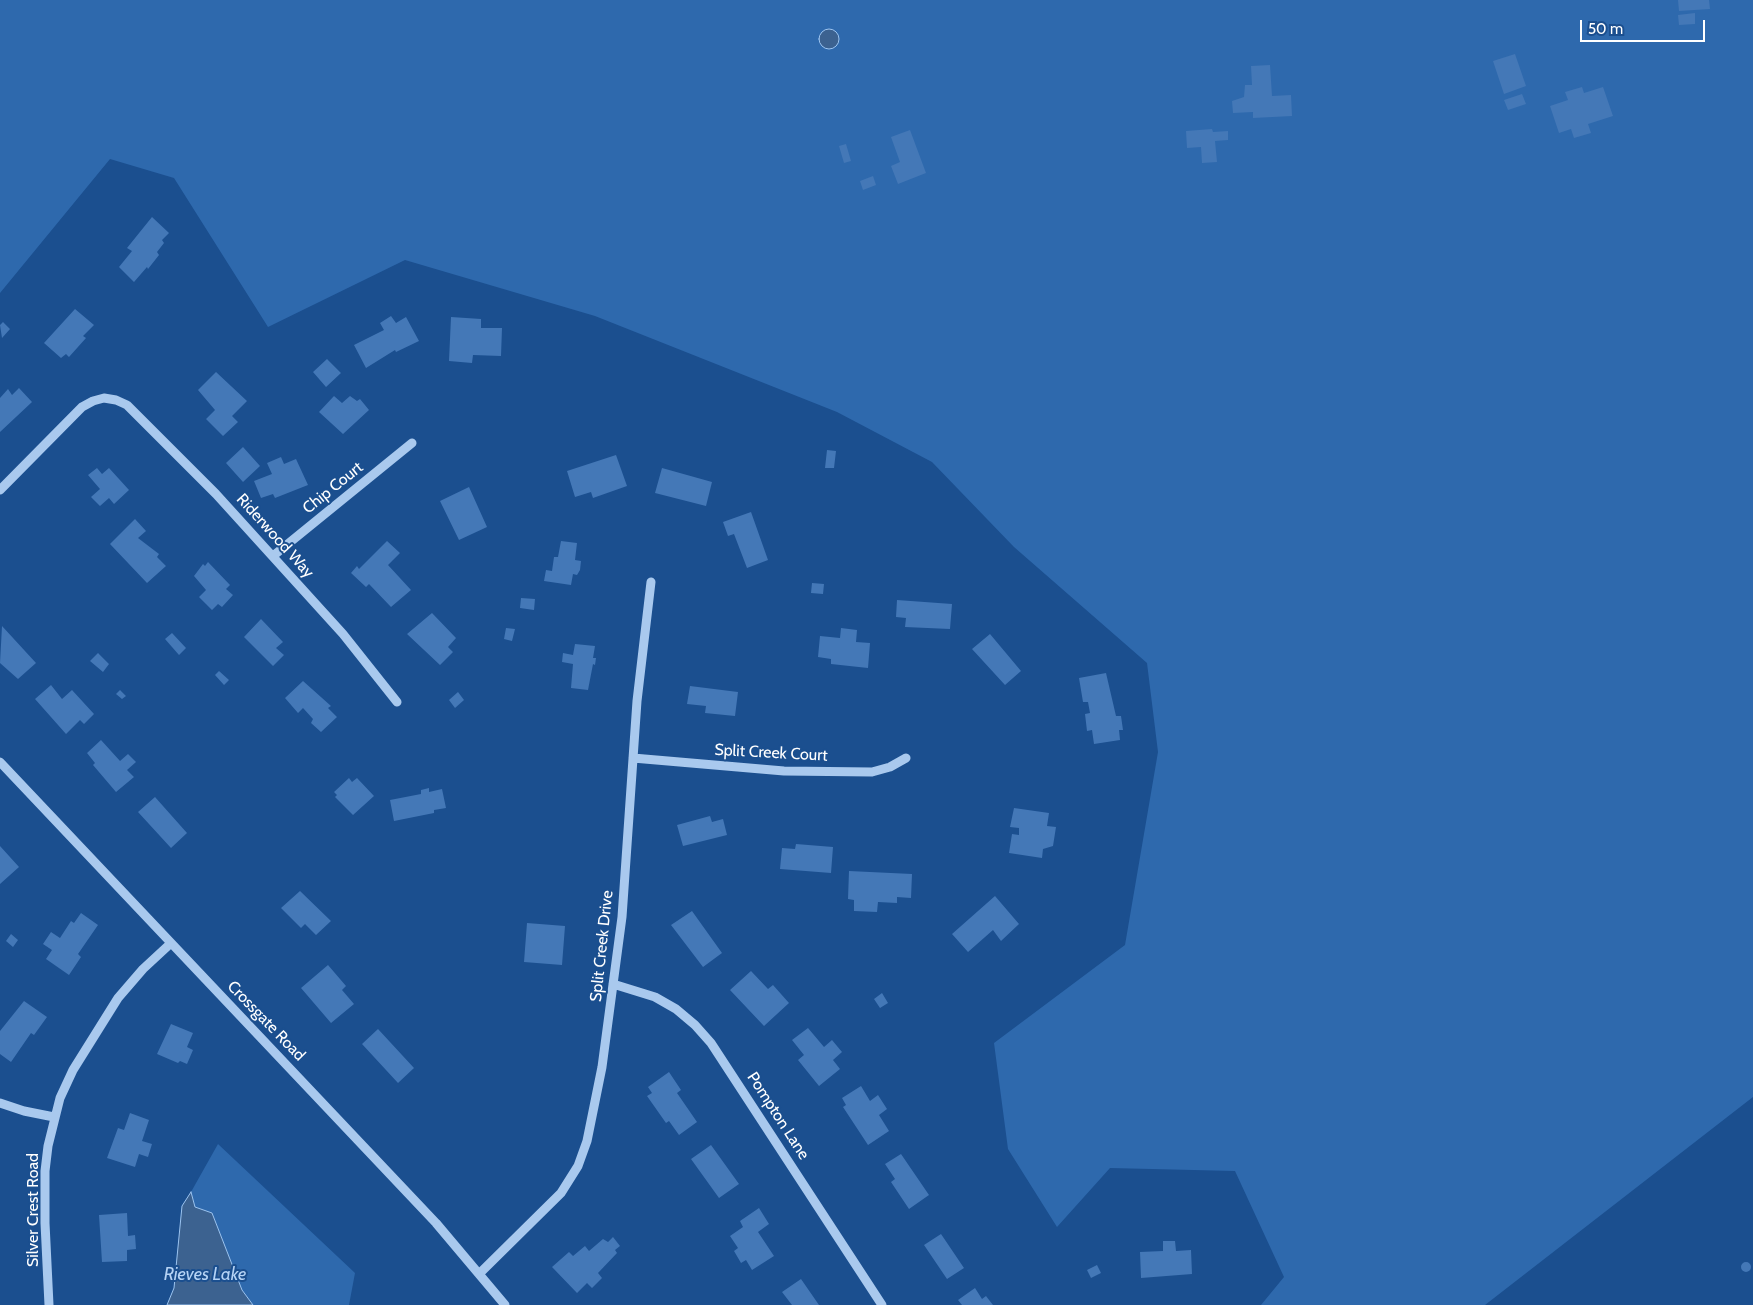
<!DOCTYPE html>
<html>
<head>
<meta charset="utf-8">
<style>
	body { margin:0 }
	#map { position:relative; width:1753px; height:1305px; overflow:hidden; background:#1b4f8f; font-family:Cabin,sans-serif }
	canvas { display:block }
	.scale { position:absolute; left:1580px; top:20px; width:125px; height:22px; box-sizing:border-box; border:2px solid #fff; border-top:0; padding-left:6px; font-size:15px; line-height:18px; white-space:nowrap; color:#fff; -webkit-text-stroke:4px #1b4f8f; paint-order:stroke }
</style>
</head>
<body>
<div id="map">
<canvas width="1753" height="1305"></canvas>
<div class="scale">50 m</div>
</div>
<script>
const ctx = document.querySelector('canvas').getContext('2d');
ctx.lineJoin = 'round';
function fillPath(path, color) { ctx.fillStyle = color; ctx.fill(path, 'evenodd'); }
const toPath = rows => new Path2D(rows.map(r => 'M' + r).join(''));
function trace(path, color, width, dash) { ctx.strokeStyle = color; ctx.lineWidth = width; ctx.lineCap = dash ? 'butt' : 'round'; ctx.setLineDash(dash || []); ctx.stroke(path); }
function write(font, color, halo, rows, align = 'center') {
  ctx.font = font + ' Cabin,sans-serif'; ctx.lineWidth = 4; ctx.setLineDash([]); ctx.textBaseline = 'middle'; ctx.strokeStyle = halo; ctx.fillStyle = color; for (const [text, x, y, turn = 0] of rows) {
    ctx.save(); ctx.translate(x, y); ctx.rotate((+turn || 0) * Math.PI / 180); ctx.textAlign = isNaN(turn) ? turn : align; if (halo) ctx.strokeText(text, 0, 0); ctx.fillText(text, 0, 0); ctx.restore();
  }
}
fillPath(toPath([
	[0,0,1753,0,1753,1097,1485,1305,1261,1305,1284,1277,1235,1171,1110,1168,1057,1227,1008,1149,994,1043,1125,945,1158,752,1147,663,1014,547,932,462,837,412,595,316,405,260,268,327,174,178,110,159,0,293],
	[218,1144,355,1273,349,1305,253,1305,242,1290,212,1213,195,1207,191,1192]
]), '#2e69ad');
const water = toPath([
	'819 39a10 10 0 1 1 20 0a10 10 0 1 1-20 0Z',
	[191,1192,195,1207,212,1213,242,1290,253,1305,167,1305,174,1288,182,1206,191,1192]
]);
fillPath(water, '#3c6290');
trace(water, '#9cc4f0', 1);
fillPath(toPath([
	[1678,0,1709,0,1710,9,1679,11],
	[1695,13,1695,24,1679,25,1678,15],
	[1515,54,1526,86,1504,94,1493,61],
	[1270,65,1272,96,1291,95,1292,116,1253,118,1253,112,1233,113,1232,101,1244,97,1245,85,1252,85,1251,66],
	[1582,87,1584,93,1603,87,1613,116,1588,124,1591,133,1574,138,1571,129,1559,133,1550,106,1568,100,1565,92],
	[1522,94,1526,104,1508,110,1504,100],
	[1212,129,1213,132,1228,131,1228,140,1215,141,1217,162,1202,163,1201,147,1187,148,1186,131],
	[910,130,926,173,898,184,891,166,900,162,891,137],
	[846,144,851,161,844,163,839,146],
	[873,176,876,185,863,190,860,181],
	[152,217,169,233,162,240,164,243,157,252,159,255,148,269,147,267,134,282,119,267,132,251,127,248],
	[75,309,94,325,83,336,86,338,69,357,66,354,61,358,44,343],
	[391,316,396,323,406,317,419,341,396,352,395,350,366,368,354,345,384,330,380,323],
	[451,317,481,319,481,328,502,328,501,356,473,355,472,363,449,361],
	[3,322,10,329,2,338,0,325],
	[327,359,341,373,326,387,313,372],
	[216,372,247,401,232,416,238,422,223,436,206,419,215,410,198,390],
	[19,388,32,402,0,432,0,398,8,389,12,395],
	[334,396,342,403,350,396,357,401,360,399,369,410,343,434,319,412],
	[243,447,260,466,243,482,226,463],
	[827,450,836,451,834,468,825,468],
	[616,455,627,486,593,498,591,492,575,497,567,471],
	[281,457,284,464,296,459,308,485,275,498,273,494,261,498,254,481,272,474,267,463],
	[97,468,102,474,109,468,129,490,114,504,109,498,100,506,91,497,100,489,88,475],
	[662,468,712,482,706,506,655,493],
	[469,487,487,527,459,540,440,501],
	[751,512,768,560,747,568,734,534,728,536,723,522],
	[135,519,146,531,138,538,159,554,157,557,166,566,147,583,110,544],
	[387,541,400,553,388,565,411,590,391,607,369,584,366,587,351,573,357,566,359,569],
	[561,541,577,543,575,560,581,561,580,570,577,575,573,574,571,585,544,581,546,570,552,571,554,557,558,557],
	[208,562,230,585,226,589,233,595,222,607,218,604,212,610,199,597,206,590,194,576,203,564,205,566],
	[812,583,824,584,823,594,811,593],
	[521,598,535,599,534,610,520,608],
	[897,600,952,604,950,629,905,627,906,618,896,617],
	[432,613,456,638,448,647,453,652,440,665,407,634],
	[261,619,283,642,276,648,284,655,273,666,244,637],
	[2,626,36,663,18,679,0,663],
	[506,628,515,629,512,641,504,639],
	[841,628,857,630,856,642,870,643,868,668,831,664,831,659,818,657,820,636,840,638],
	[172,633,186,648,179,655,165,639],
	[990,634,1021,671,1005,685,972,649],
	[575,644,595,646,593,658,596,658,595,665,593,664,588,690,571,688,573,664,562,662,563,653,573,655],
	[98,653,109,664,103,672,90,661],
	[219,671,229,680,224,685,215,675],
	[1106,673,1116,716,1121,716,1123,730,1119,730,1120,740,1094,744,1092,730,1087,731,1085,714,1090,713,1088,702,1083,702,1079,678],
	[303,681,331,706,328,708,337,717,321,732,311,723,313,719,303,708,298,713,285,698],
	[51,685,62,699,72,690,94,714,84,724,80,720,66,734,35,699],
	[690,686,738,692,735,716,705,713,706,706,687,704],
	[120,690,126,696,122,699,116,694],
	[458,692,464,700,455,708,449,700],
	[101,740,120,761,128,754,136,762,127,770,134,777,116,792,93,765,95,763,87,753],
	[349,778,352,782,357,778,374,796,353,815,335,797,337,795,334,792],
	[429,788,429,792,442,789,446,808,434,810,434,813,394,821,390,800,421,794,421,790],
	[155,797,187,833,171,848,138,812],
	[1014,808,1049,813,1047,826,1056,827,1053,846,1043,849,1042,858,1009,853,1012,834,1019,835,1019,828,1010,827],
	[710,816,712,822,723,819,727,835,683,846,677,825],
	[796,844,833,847,831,873,780,869,782,848,795,849],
	[0,846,19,867,0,884],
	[849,871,912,874,911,898,897,897,897,903,878,902,877,912,854,911,854,900,848,899],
	[300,891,331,921,316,935,305,924,301,928,281,908],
	[995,896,1019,924,1001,941,993,930,968,952,952,934],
	[692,911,722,953,703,967,671,925],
	[81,913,98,925,78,954,81,957,69,975,46,959,52,950,43,944,51,932,60,938,71,921,74,923],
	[527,923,565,926,562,965,524,962],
	[11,934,18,940,13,947,6,941],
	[328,965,346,986,342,990,354,1004,331,1023,301,988],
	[751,971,768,989,773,985,789,1003,764,1026,730,990],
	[882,993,888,1003,880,1008,874,999],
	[24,1001,47,1017,34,1035,31,1033,11,1062,0,1054,0,1031],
	[171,1024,193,1033,187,1047,193,1050,187,1064,180,1061,178,1063,157,1054],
	[808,1028,824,1047,832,1040,842,1052,833,1060,840,1069,819,1086,798,1060,804,1055,792,1040],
	[378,1029,414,1068,398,1083,362,1044],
	[669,1072,681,1090,677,1093,697,1122,679,1135,669,1121,666,1123,647,1096,652,1093,648,1087],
	[861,1086,870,1101,878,1095,887,1109,879,1115,889,1131,868,1145,843,1107,846,1105,842,1098],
	[130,1113,149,1120,142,1141,152,1144,148,1157,139,1154,135,1167,107,1158,118,1128,124,1130],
	[711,1145,739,1184,719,1198,691,1159],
	[901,1154,929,1195,909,1209,891,1182,895,1179,885,1164],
	[759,1208,769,1224,758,1232,774,1256,752,1270,746,1260,741,1263,734,1251,738,1248,730,1236,743,1227,740,1221],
	[127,1213,128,1236,135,1235,136,1249,127,1250,127,1261,102,1262,99,1215],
	[941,1234,964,1268,947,1279,924,1245],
	[613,1237,620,1246,615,1250,617,1253,598,1273,602,1278,592,1288,587,1283,577,1293,552,1267,569,1252,573,1256,585,1246,589,1251,603,1239,608,1242],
	[1163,1241,1175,1241,1176,1251,1191,1250,1192,1274,1141,1278,1140,1252,1163,1251],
	'1741 1267a5 5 0 1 1 10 0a5 5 0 1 1-10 0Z',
	[1097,1265,1101,1273,1091,1278,1087,1270],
	[801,1279,819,1305,792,1305,782,1292],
	[975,1288,982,1299,986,1296,993,1305,962,1305,958,1300]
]), '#4478b7');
trace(toPath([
	[0,490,82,407,93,401,104,398,116,400,127,405,216,494,343,634,397,702],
	[273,556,412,443],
	[633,758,784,771,872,772,890,767,906,758],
	[0,762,436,1223,505,1305],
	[613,984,655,997,676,1009,695,1025,711,1043,882,1305],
	[0,1103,24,1111,54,1117],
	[480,1273,561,1193,578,1166,587,1141,602,1067,622,917,637,701,651,582],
	[49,1305,45,1223,45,1171,48,1146,60,1098,73,1070,118,998,143,969,170,944]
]), '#a9c9ee', 9);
write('16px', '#fff', '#1b4f8f', [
	["Chip Court",333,488,-39],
	["Riderwood Way",275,536,48],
	["Split Creek Court",771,753,3],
	["Split Creek Drive",602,946,-84],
	["Crossgate Road",266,1021,46],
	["Pompton Lane",778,1116,57],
	["Silver Crest Road",33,1210,-90]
]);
write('italic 18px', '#b5d3f5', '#1b4f8f', [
	["Rieves Lake",205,1275]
]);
</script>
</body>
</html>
